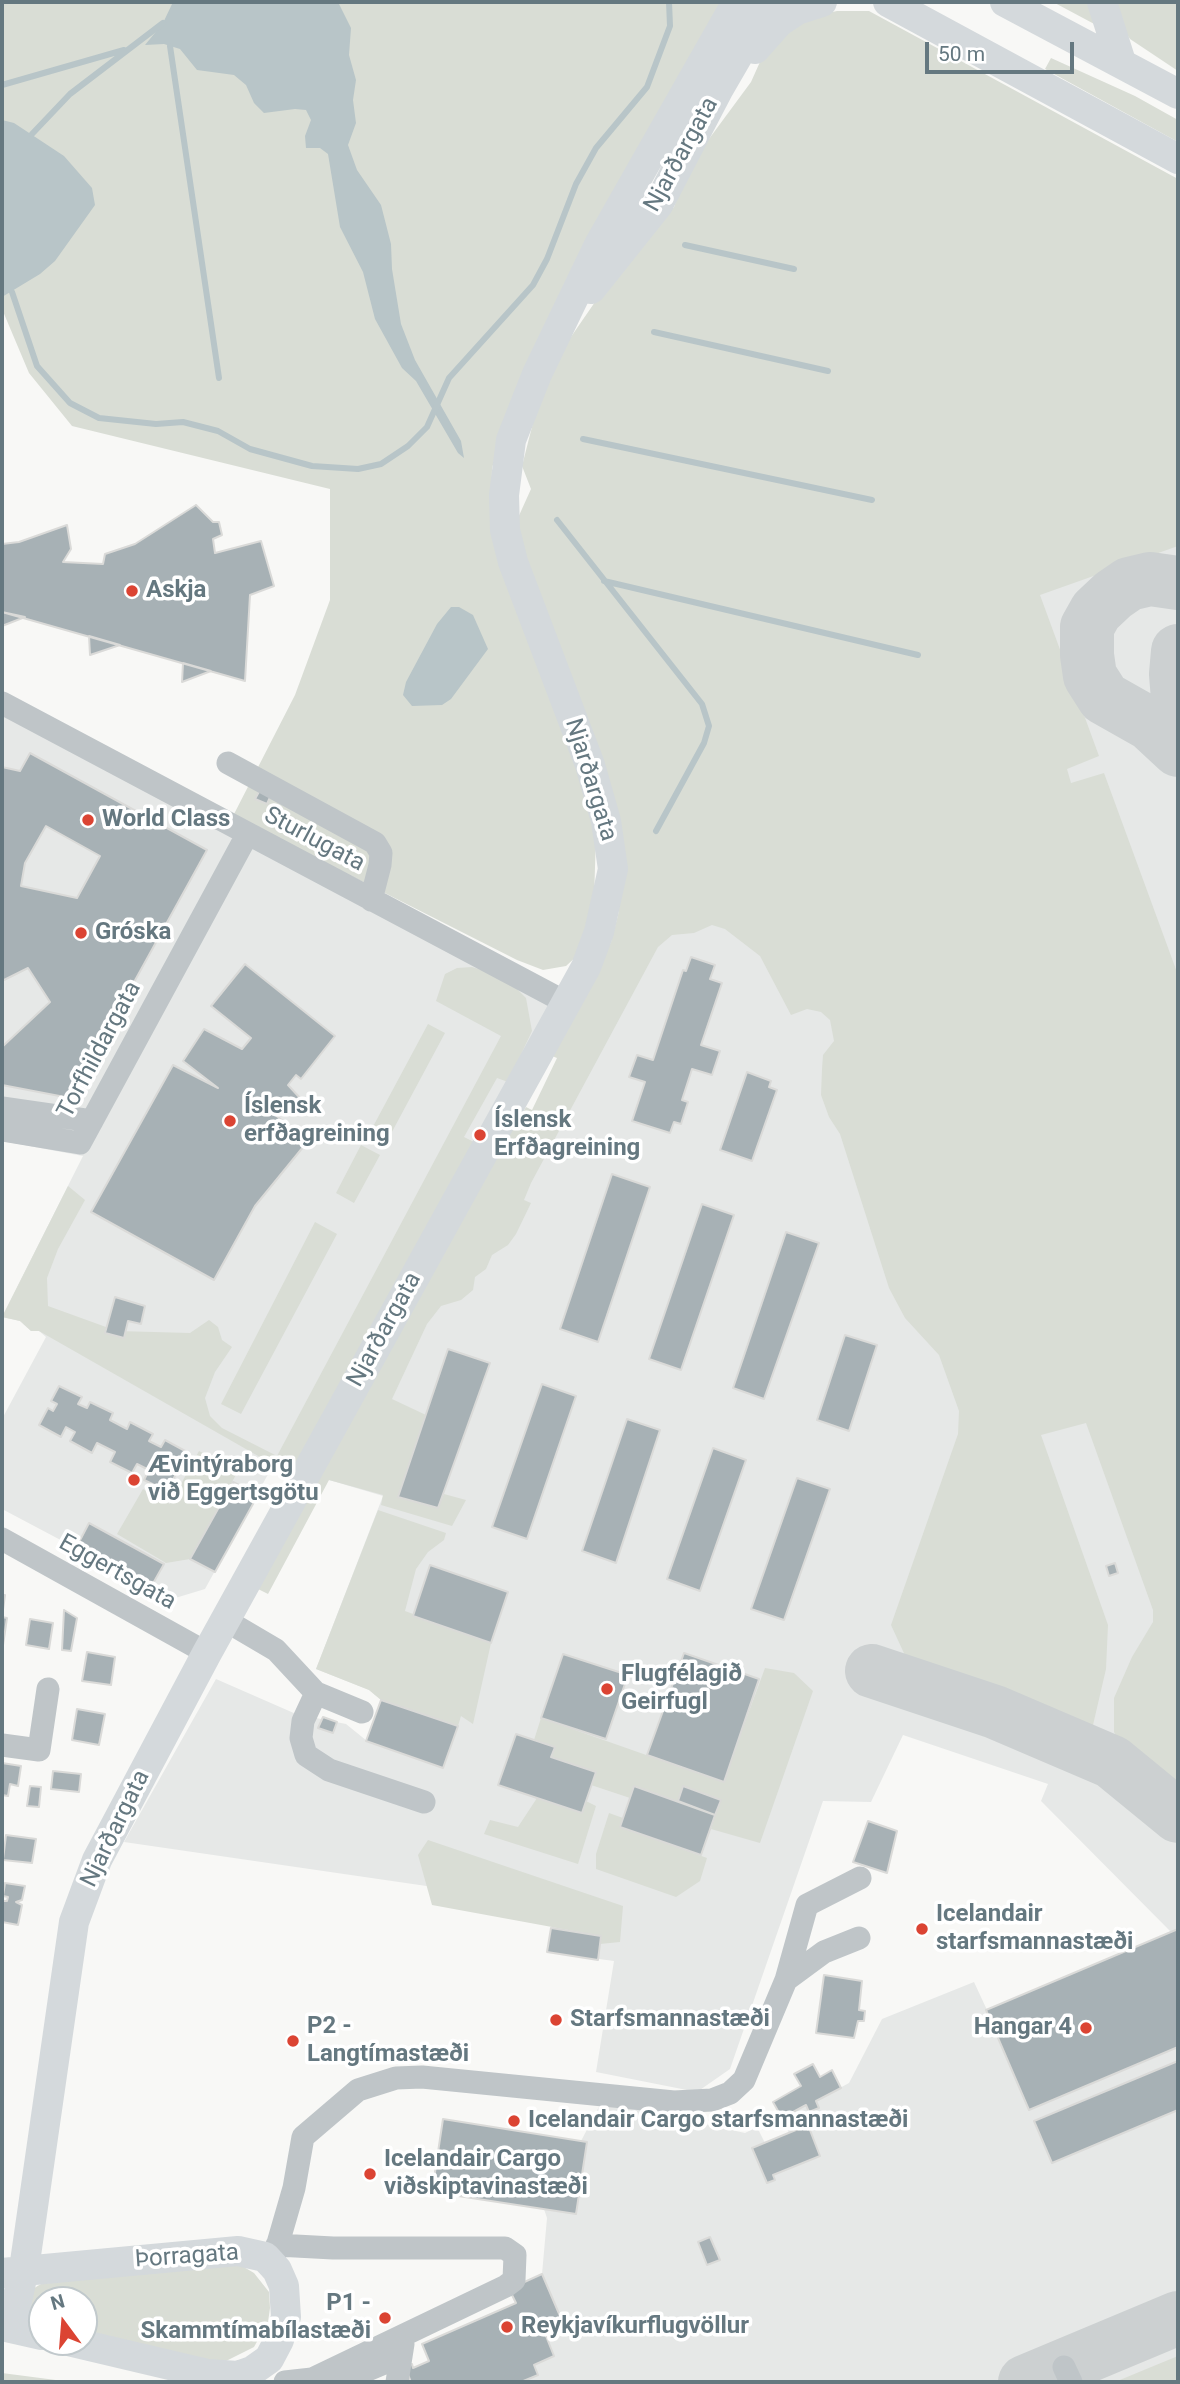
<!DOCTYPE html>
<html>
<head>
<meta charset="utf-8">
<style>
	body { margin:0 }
	#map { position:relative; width:1180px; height:2384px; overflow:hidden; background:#f8f8f6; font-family:Roboto,sans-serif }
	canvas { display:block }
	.frame { position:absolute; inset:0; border:4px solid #657880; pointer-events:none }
	.north { position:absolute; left:28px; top:2286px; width:70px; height:70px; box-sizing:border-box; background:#fff; border:2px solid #c1c9cc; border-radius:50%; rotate:344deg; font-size:19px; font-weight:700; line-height:28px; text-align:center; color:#657880 }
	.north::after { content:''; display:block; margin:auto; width:24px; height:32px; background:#db4433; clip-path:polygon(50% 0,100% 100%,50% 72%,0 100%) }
	.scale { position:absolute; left:925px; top:42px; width:149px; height:32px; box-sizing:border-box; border:4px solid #657880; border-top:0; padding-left:9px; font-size:21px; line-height:24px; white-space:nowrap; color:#657880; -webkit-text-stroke:5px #fff; paint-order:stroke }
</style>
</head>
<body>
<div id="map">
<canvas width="1180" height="2384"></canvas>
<div class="frame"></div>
<div class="north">N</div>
<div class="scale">50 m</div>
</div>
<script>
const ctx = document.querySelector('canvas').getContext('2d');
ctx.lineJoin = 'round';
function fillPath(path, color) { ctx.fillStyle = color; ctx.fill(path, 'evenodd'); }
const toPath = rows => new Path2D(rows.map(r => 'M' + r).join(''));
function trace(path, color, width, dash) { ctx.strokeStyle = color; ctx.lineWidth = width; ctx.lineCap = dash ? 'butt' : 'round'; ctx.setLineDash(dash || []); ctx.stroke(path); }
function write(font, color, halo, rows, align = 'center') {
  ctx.font = font + ' Roboto,sans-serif'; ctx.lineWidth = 7; ctx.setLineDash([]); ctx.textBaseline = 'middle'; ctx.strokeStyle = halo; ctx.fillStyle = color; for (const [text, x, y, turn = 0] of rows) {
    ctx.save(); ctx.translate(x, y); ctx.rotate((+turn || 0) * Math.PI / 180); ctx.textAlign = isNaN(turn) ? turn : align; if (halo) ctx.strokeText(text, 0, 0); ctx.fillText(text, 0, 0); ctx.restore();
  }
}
fillPath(toPath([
	[1178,233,1178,2382,411,2382,405,2367,412,2364,414,2368,429,2361,422,2344,515,2303,509,2289,542,2274,547,2218,544,2209,432,2192,443,2119,581,2141,602,2101,745,2133,757,2127,765,2143,789,2133,782,2118,806,2105,809,2112,819,2108,816,2101,849,2083,882,2019,974,1982,987,2010,1171,1932,1041,1801,1048,1784,903,1735,871,1802,823,1801,730,2069,697,2092,596,2072,614,1961,547,1952,557,1905,124,1842,216,1679,296,1714,346,1724,367,1741,381,1700,369,1690,316,1669,383,1496,329,1480,592,1008],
	[2,709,558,1005,296,1480,272,1467,205,1589,172,1599,2,1509,2,1419,46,1337,39,1331,31,1331,20,1321,2,1317,83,1156,2,1141]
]), '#e6e8e7');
fillPath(toPath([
	[2,2,724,2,501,431,492,469,491,525,591,802,596,834,594,900,578,955,566,966,543,970,517,960,233,816,295,695,330,600,330,489,72,426,29,373,2,309],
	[1053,2,1093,2,1098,26],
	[1110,2,1178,2,1178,71,1130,39,1112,12],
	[837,11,869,11,1178,179,1178,546,1040,595,1099,756,1067,769,1071,783,1104,773,1178,975,1178,1790,1120,1744,1114,1732,1114,1698,1132,1657,1153,1622,1153,1610,1086,1423,1041,1435,1108,1625,1106,1669,1093,1725,909,1664,891,1625,958,1434,959,1411,939,1355,905,1318,889,1288,840,1134,829,1117,821,1095,822,1069,823,1055,834,1041,830,1020,821,1012,807,1009,791,1015,760,956,725,929,712,925,694,933,672,935,658,947,531,1183,524,1200,531,1203,516,1234,508,1245,492,1255,486,1269,475,1277,473,1290,461,1300,441,1306,427,1324,392,1399,426,1415,438,1508,444,1494,466,1500,452,1526,381,1505,383,1495,329,1480,268,1594,256,1588,493,1161,526,1107,532,1110,557,1058,552,1056,611,942,618,915,624,875,526,563,517,520,531,489,522,466,534,419,555,360,595,302,674,207,689,166,751,82,768,44,800,19],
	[1051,58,1135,96,1178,120,1178,142,1045,69],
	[472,967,505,977,526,998,532,1031,508,1082,497,1078,464,1137,476,1143,295,1477,39,1331,31,1331,20,1321,2,1317,68,1186,85,1200,58,1249,47,1278,48,1306,117,1331,190,1333,209,1320,218,1327,222,1340,232,1347,215,1372,205,1398,210,1416,222,1428,277,1456,501,1036,436,1001,445,974,457,968],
	[428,1024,445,1033,386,1143,369,1134],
	[361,1145,380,1155,354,1203,336,1193],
	[315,1222,337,1234,241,1414,221,1404],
	[199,1451,238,1471,190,1559,166,1563,117,1534,143,1489,170,1504],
	[378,1510,446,1533,444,1540,428,1552,416,1569,405,1611,491,1643,473,1724,461,1716,458,1726,381,1700,369,1690,316,1669],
	[765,1668,794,1673,813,1691,760,1843,711,1829,720,1800,683,1787,678,1801,635,1786,630,1798,591,1785,595,1772,551,1757,554,1747,534,1740,541,1718,723,1782],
	[537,1798,581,1813,586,1801,596,1806,578,1864,484,1834,490,1820,518,1827],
	[609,1813,623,1818,620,1827,707,1858,700,1881,676,1897,596,1869,596,1854],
	[428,1840,623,1906,620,1942,600,1944,601,1936,432,1905,418,1855],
	[237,2263,254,2273,269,2292,270,2308,268,2322,254,2347,220,2364,84,2334,84,2300,42,2300,42,2323,32,2314,29,2304,31,2290,41,2284],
	[1178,2356,1178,2382,1115,2382,1156,2365],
	[2,2373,71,2382,2,2382]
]), '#d9ddd5');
fillPath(toPath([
	[173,2,338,2,351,28,349,55,356,80,353,100,356,123,348,145,357,170,381,205,391,244,392,269,401,324,415,360,461,441,464,458,458,453,416,381,402,368,375,319,363,272,340,227,328,154,320,148,306,148,305,136,311,120,306,110,295,109,264,113,254,103,246,85,234,75,197,70,180,49,164,44,145,45,163,23],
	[2,120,14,123,64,156,92,188,95,205,55,261,40,274,2,297],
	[451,607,459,607,473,615,488,649,451,699,442,705,412,706,403,695,406,682,437,624]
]), '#b8c5c8');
trace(toPath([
	[170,46,219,378],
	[2,85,124,50],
	[32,134,70,94,163,23],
	[685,245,794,269],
	[12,292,37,366,70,403,99,418,156,424,183,422,218,431,250,449,312,466,358,469,381,464,408,446,427,427,449,378,533,285,547,259,576,184,596,148,647,87,670,26,669,2],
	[654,332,828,371],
	[583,439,872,500],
	[557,520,702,704,709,726,704,743,656,831],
	[604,581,918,655]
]), '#b8c5c8', 6);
trace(toPath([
	[1178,583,1150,579,1129,584,1113,595,1096,611,1087,627,1087,655,1090,676,1104,698,1150,724,1178,750],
	[1178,651,1176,674,1178,699],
	[872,1671,995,1712,1112,1762,1178,1816],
	[1025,2382,1178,2318]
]), '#ccd0d1', 54);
const building = toPath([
	[196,505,213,522,219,522,222,535,213,539,215,553,261,541,274,586,250,595,245,681,2,612,2,544,19,542,67,525,71,549,63,562,103,564,105,554,135,544,196,505],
	[2,612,25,617,2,626,2,612],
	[89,636,120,645,90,655,89,636],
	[183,663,211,671,182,682,183,663],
	[30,753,207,850,70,1098,2,1085,2,1047,50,1002,28,968,2,981,2,767,20,771,30,753],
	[46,826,100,856,77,898,21,886,25,863,46,826],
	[260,790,271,795,267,804,255,799,260,790],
	[691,957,715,965,710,979,722,983,701,1045,720,1051,712,1075,692,1069,682,1100,688,1102,681,1124,674,1122,670,1133,632,1121,645,1082,629,1077,637,1055,653,1060,683,970,686,971,691,957],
	[245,964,335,1036,301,1079,296,1075,288,1085,300,1098,288,1115,269,1110,308,1141,255,1206,214,1280,91,1212,173,1065,218,1088,183,1061,204,1029,242,1049,251,1038,211,1006,245,964],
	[747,1072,771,1081,769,1087,777,1090,752,1161,720,1150,747,1072],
	[612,1174,650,1187,598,1342,560,1329,612,1174],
	[702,1204,734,1215,681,1370,649,1359,702,1204],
	[786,1232,819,1243,764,1399,733,1388,786,1232],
	[115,1297,145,1306,141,1324,128,1321,124,1338,105,1333,115,1297],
	[845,1335,877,1345,849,1431,817,1420,845,1335],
	[448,1349,490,1363,438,1508,398,1497,448,1349],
	[542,1384,576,1396,527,1539,492,1527,542,1384],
	[59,1386,82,1397,78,1404,87,1408,90,1402,113,1413,110,1420,127,1429,130,1422,153,1434,149,1441,161,1447,165,1440,187,1452,180,1467,173,1463,170,1471,176,1474,167,1491,144,1480,149,1470,137,1464,132,1473,110,1462,115,1452,97,1443,92,1453,70,1441,75,1432,66,1427,61,1437,39,1425,48,1408,53,1411,57,1404,51,1401,59,1386],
	[627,1419,660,1430,616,1563,582,1551,627,1419],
	[713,1448,746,1460,700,1591,667,1579,713,1448],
	[797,1478,830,1489,784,1620,751,1609,797,1478],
	[233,1482,258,1495,215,1572,190,1559,233,1482],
	[89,1523,164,1564,151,1587,77,1546,89,1523],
	[1115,1563,1118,1573,1109,1576,1106,1566,1115,1563],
	[430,1565,508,1592,491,1643,413,1616,430,1565],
	[2,1595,5,1595,2,1617,7,1618,3,1645,2,1645,2,1595],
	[64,1610,77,1618,71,1651,62,1650,64,1610],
	[30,1619,53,1623,49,1649,26,1645,30,1619],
	[87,1652,115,1657,111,1685,82,1681,87,1652],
	[684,1653,759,1679,724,1782,647,1755,684,1653],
	[563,1654,628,1675,606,1739,541,1718,563,1654],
	[381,1700,458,1726,443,1768,366,1741,381,1700],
	[77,1709,105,1714,99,1745,72,1740,77,1709],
	[323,1717,337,1722,333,1733,318,1728,323,1717],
	[516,1734,555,1747,551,1757,596,1772,582,1813,498,1785,516,1734],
	[2,1763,21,1766,18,1786,10,1784,8,1796,2,1795,2,1763],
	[53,1771,81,1774,79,1792,51,1789,53,1771],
	[30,1786,41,1787,39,1807,27,1806,30,1786],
	[634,1786,715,1815,701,1855,620,1827,634,1786],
	[683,1786,721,1800,715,1815,678,1801,683,1786],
	[868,1821,897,1831,887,1873,853,1862,868,1821],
	[6,1835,36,1839,32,1863,3,1860,6,1835],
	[5,1883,25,1886,22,1900,16,1902,22,1905,18,1925,2,1922,2,1901,7,1901,8,1897,3,1896,5,1883],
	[551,1928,601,1936,598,1960,547,1952,551,1928],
	[1178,1929,1178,2047,1029,2110,986,2010,1178,1929],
	[824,1975,862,1981,859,2010,865,2011,864,2021,858,2021,854,2038,816,2033,824,1975],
	[1178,2061,1178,2110,1052,2163,1034,2121,1178,2061],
	[813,2064,820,2077,832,2070,841,2088,816,2101,819,2108,809,2112,806,2105,782,2118,773,2102,801,2086,794,2074,813,2064],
	[443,2119,587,2142,576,2214,432,2192,443,2119],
	[808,2125,820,2156,773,2175,775,2180,767,2183,752,2148,808,2125],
	[710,2237,720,2260,707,2265,698,2242,710,2237],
	[542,2274,563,2323,544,2331,554,2356,534,2365,538,2375,521,2382,411,2382,405,2367,412,2364,413,2368,429,2361,422,2344,516,2303,509,2289,542,2274]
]);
fillPath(building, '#a7b1b5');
trace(building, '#dadad8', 2);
trace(toPath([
	[2,703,565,1002],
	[228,763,375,843,381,853,380,865,371,900],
	[2,1108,92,1121],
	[2,1130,80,1143,247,835],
	[2,1539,207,1653],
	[225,1620,276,1650,316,1693,362,1712],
	[316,1693,303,1721,301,1738,306,1755,329,1770,424,1802],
	[2,1745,39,1750,48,1689],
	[786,1980,807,1905,860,1878],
	[277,2245,333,2248,505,2248,515,2255,514,2280,506,2286,312,2379,285,2382],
	[272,2264,294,2188,303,2137,358,2090,396,2078,422,2077,674,2102,712,2100,730,2093,744,2080,786,1980,824,1952,859,1938],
	[1064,2367,1071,2382],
	[339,2382,401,2356],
	[397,2382,403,2344]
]), '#bfc5c8', 23);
trace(toPath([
	[888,2,1178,159],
	[1005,2,1178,94],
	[1102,2,1121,62],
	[755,49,779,22,797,10,822,2],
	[591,289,658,205,718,90,769,2],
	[2,2273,238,2251,265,2257,277,2270,284,2286,286,2317,279,2340,269,2359,252,2371,238,2376,208,2374,72,2342],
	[2,2326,42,2335],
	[11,2328,24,2269,74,1922,97,1860,207,1653,586,967,599,932,613,869,606,821,590,765,513,562,505,530,504,495,511,440,537,374,599,245,737,2]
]), '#d4d9dc', 30);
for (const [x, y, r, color] of [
	[132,591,7,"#db4433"],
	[88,820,7,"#db4433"],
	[81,933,7,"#db4433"],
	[230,1121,7,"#db4433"],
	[480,1135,7,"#db4433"],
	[134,1480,7,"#db4433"],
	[607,1689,7,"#db4433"],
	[922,1929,7,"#db4433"],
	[556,2020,7,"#db4433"],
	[1086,2028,7,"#db4433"],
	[293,2041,7,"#db4433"],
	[514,2121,7,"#db4433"],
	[370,2174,7,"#db4433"],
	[385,2318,7,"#db4433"],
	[507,2327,7,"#db4433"]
]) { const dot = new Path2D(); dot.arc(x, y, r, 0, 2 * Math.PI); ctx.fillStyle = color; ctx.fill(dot); trace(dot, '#fff', 2.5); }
write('24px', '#657880', '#fff', [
	["Njarðargata",682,155,-61],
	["Njarðargata",590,780,73],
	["Sturlugata",314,840,28],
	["Torfhildargata",100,1050,-62],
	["Njarðargata",385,1330,-61],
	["Eggertsgata",117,1573,29],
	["Njarðargata",116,1829,-64],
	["Þorragata",187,2257,-4]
]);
write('bold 24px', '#657880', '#fff', [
	["Askja",146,591],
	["World Class",102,820],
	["Gróska",95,933],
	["Íslensk",244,1107],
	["erfðagreining",244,1135],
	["Íslensk",494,1121],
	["Erfðagreining",494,1149],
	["Ævintýraborg",148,1466],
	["við Eggertsgötu",148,1494],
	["Flugfélagið",621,1675],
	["Geirfugl",621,1703],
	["Icelandair",936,1915],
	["starfsmannastæði",936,1943],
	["Starfsmannastæði",570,2020],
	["P2 -",307,2027],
	["Langtímastæði",307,2055],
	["Hangar 4",1072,2028,"right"],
	["Icelandair Cargo starfsmannastæði",528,2121],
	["Icelandair Cargo",384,2160],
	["viðskiptavinastæði",384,2188],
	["P1 -",371,2304,"right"],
	["Skammtímabílastæði",371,2332,"right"],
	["Reykjavíkurflugvöllur",521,2327]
], 'left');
</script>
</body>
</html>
